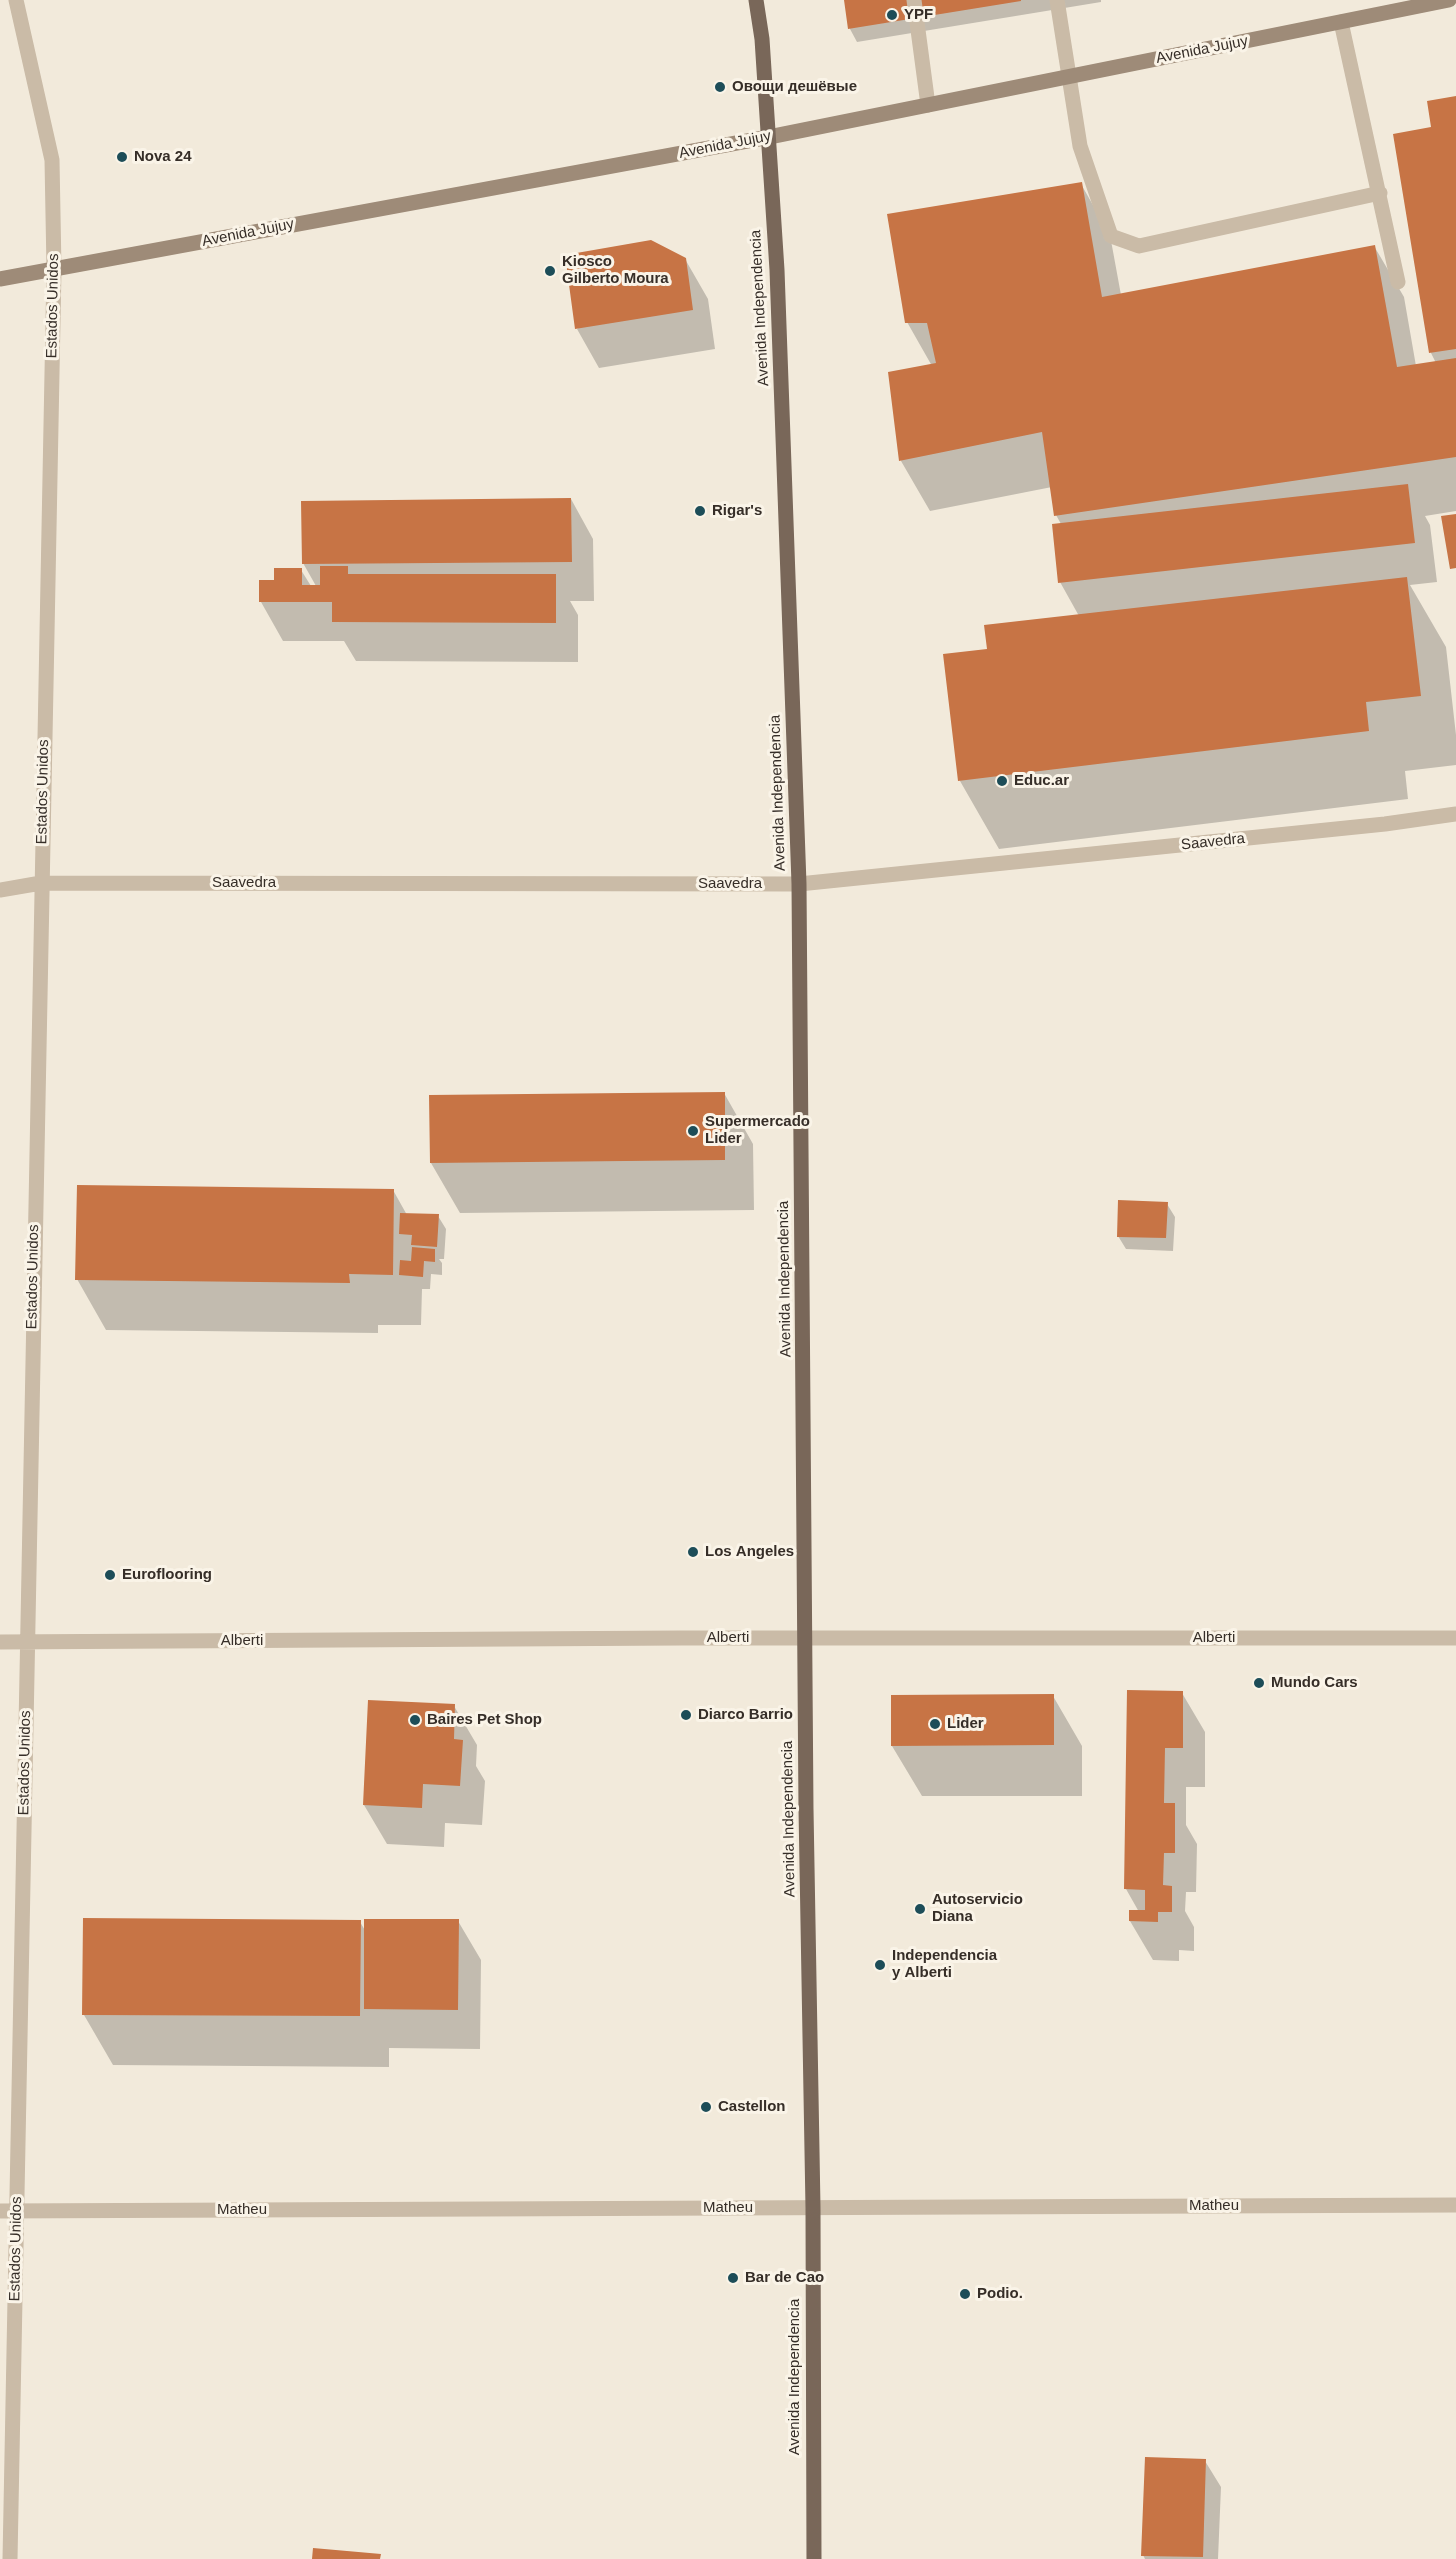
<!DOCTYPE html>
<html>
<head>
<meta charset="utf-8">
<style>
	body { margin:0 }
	canvas { display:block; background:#f2eadb }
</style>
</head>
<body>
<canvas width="1456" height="2559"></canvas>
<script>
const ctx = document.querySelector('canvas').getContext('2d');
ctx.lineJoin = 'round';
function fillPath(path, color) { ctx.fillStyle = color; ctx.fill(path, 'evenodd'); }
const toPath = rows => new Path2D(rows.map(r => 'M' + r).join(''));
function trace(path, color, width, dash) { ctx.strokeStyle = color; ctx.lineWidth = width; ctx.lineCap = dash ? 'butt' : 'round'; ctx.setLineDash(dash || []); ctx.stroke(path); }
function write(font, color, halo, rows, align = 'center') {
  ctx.font = font + ' Arial,sans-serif'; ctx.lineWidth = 6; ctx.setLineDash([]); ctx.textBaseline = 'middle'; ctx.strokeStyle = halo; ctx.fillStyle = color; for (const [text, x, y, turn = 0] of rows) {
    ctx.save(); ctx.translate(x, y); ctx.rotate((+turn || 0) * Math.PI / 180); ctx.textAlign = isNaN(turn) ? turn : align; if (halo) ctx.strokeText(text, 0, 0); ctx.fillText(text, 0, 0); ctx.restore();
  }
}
fillPath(toPath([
	[845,0,1101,0,1101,2,857,42,850,29],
	[1456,98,1456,511,1425,516,1430,525,1437,582,1410,585,1446,647,1456,735,1456,765,1405,771,1408,799,999,849,960,781,989,650,1079,616,1060,582,1061,524,1056,515,1052,487,930,511,901,461,932,366,907,322,1081,184,1110,235,1121,295,1374,246,1404,297,1416,366,1436,363,1431,353,1433,129],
	[685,259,708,299,715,349,599,368,577,329],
	[571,499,593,539,594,601,570,601,578,615,578,662,356,661,344,641,283,641,261,602,275,581,301,570,311,586,316,586,303,563],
	[724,1093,753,1144,754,1210,460,1213,431,1163],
	[393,1190,407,1215,438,1216,446,1229,444,1259,439,1259,442,1263,442,1275,431,1274,430,1289,422,1289,421,1325,378,1325,378,1333,106,1330,77,1279],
	[1167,1204,1175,1217,1173,1251,1126,1249,1118,1236],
	[1129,1692,1182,1693,1205,1732,1205,1787,1186,1787,1186,1825,1197,1844,1196,1892,1186,1892,1185,1911,1194,1927,1194,1951,1179,1950,1179,1961,1153,1960,1130,1921,1130,1912,1139,1912,1126,1889],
	[1053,1696,1082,1746,1082,1796,922,1796,892,1746],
	[454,1706,477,1745,476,1766,485,1781,482,1825,445,1823,444,1847,387,1844,364,1805],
	[458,1921,481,1960,480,2049,389,2048,389,2067,113,2065,84,2015,360,1922,366,1932],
	[1205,2461,1221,2487,1218,2559,1145,2559,1143,2555]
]), '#0003');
fillPath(toPath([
	[844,0,1021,0,1021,1,848,29],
	[1456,96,1456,349,1429,353,1393,134,1431,127,1427,101],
	[1082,182,1102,297,1375,245,1397,367,1456,358,1456,457,1054,516,1042,432,899,461,888,372,936,363,927,323,905,323,887,214],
	[651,240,686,258,693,310,575,329,565,255],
	[1408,484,1415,543,1058,583,1052,524],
	[571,498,572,562,302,564,301,501],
	[1456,514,1456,568,1450,569,1441,516],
	[320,566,348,566,348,574,556,574,556,623,332,622,332,602,259,602,259,580,274,580,274,568,302,568,302,585,320,585],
	[1407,577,1421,696,1366,702,1369,731,958,781,943,654,987,649,984,625],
	[725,1092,725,1160,430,1163,429,1095],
	[77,1185,394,1189,393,1275,349,1274,350,1283,75,1280],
	[1118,1200,1168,1202,1166,1238,1117,1237],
	[400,1213,439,1214,437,1247,411,1245,412,1235,399,1234],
	[412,1247,435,1249,435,1262,424,1261,423,1277,399,1275,400,1260,411,1261],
	[1127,1690,1183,1691,1183,1748,1165,1748,1164,1803,1175,1803,1175,1853,1164,1853,1163,1885,1172,1886,1172,1912,1158,1912,1158,1922,1129,1921,1129,1910,1145,1910,1145,1890,1124,1889],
	[1054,1694,1054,1745,891,1746,891,1695],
	[368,1700,455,1704,454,1739,463,1740,460,1786,423,1784,422,1808,363,1805],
	[83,1918,361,1920,360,2016,82,2015],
	[364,1919,459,1919,458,2010,364,2009],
	[1145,2457,1206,2459,1203,2557,1141,2556],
	[313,2548,381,2554,380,2559,312,2559]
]), '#c77445');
trace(toPath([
	[914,0,928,105],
	[1057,0,1080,146,1111,236,1139,246,1380,193],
	[1341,22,1398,282]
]), '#cabba7', 15);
trace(toPath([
	[0,890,41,883,799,884,1385,824,1456,814],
	[0,1642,681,1638,1456,1638],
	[0,2211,1456,2205],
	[10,2559,54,269,52,160,16,0]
]), '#cabba7', 15);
trace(toPath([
	[0,279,769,137,1449,0]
]), '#9e8b78', 15);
trace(toPath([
	[756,0,762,39,777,270,799,884,806,1809,813,2208,814,2559]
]), '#796759', 15);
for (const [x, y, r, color] of [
	[892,15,6,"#1d4d58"],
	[720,87,6,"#1d4d58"],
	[122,157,6,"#1d4d58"],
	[550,271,6,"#1d4d58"],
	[700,511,6,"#1d4d58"],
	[1002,781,6,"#1d4d58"],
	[693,1131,6,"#1d4d58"],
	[693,1552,6,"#1d4d58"],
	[110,1575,6,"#1d4d58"],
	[1259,1683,6,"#1d4d58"],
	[686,1715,6,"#1d4d58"],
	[415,1720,6,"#1d4d58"],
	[935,1724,6,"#1d4d58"],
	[920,1909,6,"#1d4d58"],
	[880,1965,6,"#1d4d58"],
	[706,2107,6,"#1d4d58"],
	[733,2278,6,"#1d4d58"],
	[965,2294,6,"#1d4d58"]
]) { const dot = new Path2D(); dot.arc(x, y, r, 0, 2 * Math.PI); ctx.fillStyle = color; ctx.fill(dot); trace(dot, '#faf4e8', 2); }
write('bold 15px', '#362e28', '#faf4e8', [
	["YPF",904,15],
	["Овощи дешёвые",732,87],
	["Nova 24",134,157],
	["Kiosco",562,262],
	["Gilberto Moura",562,279],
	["Rigar's",712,511],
	["Educ.ar",1014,781],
	["Supermercado",705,1122],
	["Lider",705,1139],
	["Los Angeles",705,1552],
	["Euroflooring",122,1575],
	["Mundo Cars",1271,1683],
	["Diarco Barrio",698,1715],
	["Baires Pet Shop",427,1720],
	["Lider",947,1724],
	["Autoservicio",932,1900],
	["Diana",932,1917],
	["Independencia",892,1956],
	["y Alberti",892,1973],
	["Castellon",718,2107],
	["Bar de Cao",745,2278],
	["Podio.",977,2294]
], 'left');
write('15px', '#362e28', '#faf4e8', [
	["Avenida Jujuy",1202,50,-11],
	["Avenida Jujuy",725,145,-11],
	["Avenida Jujuy",248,233,-11],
	["Estados Unidos",53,306,-89],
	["Avenida Independencia",760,308,-93],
	["Estados Unidos",43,792,-89],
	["Avenida Independencia",778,793,-92],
	["Saavedra",1213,842,-6],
	["Saavedra",244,883],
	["Saavedra",730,884],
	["Estados Unidos",33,1277,-89],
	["Avenida Independencia",785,1279,-91],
	["Alberti",728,1638],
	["Alberti",1214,1638],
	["Alberti",242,1641],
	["Estados Unidos",25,1763,-89],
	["Avenida Independencia",789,1819,-91],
	["Matheu",1214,2206],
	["Matheu",728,2208],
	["Matheu",242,2210],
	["Estados Unidos",16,2249,-89],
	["Avenida Independencia",795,2377,-90]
]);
</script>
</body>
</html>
